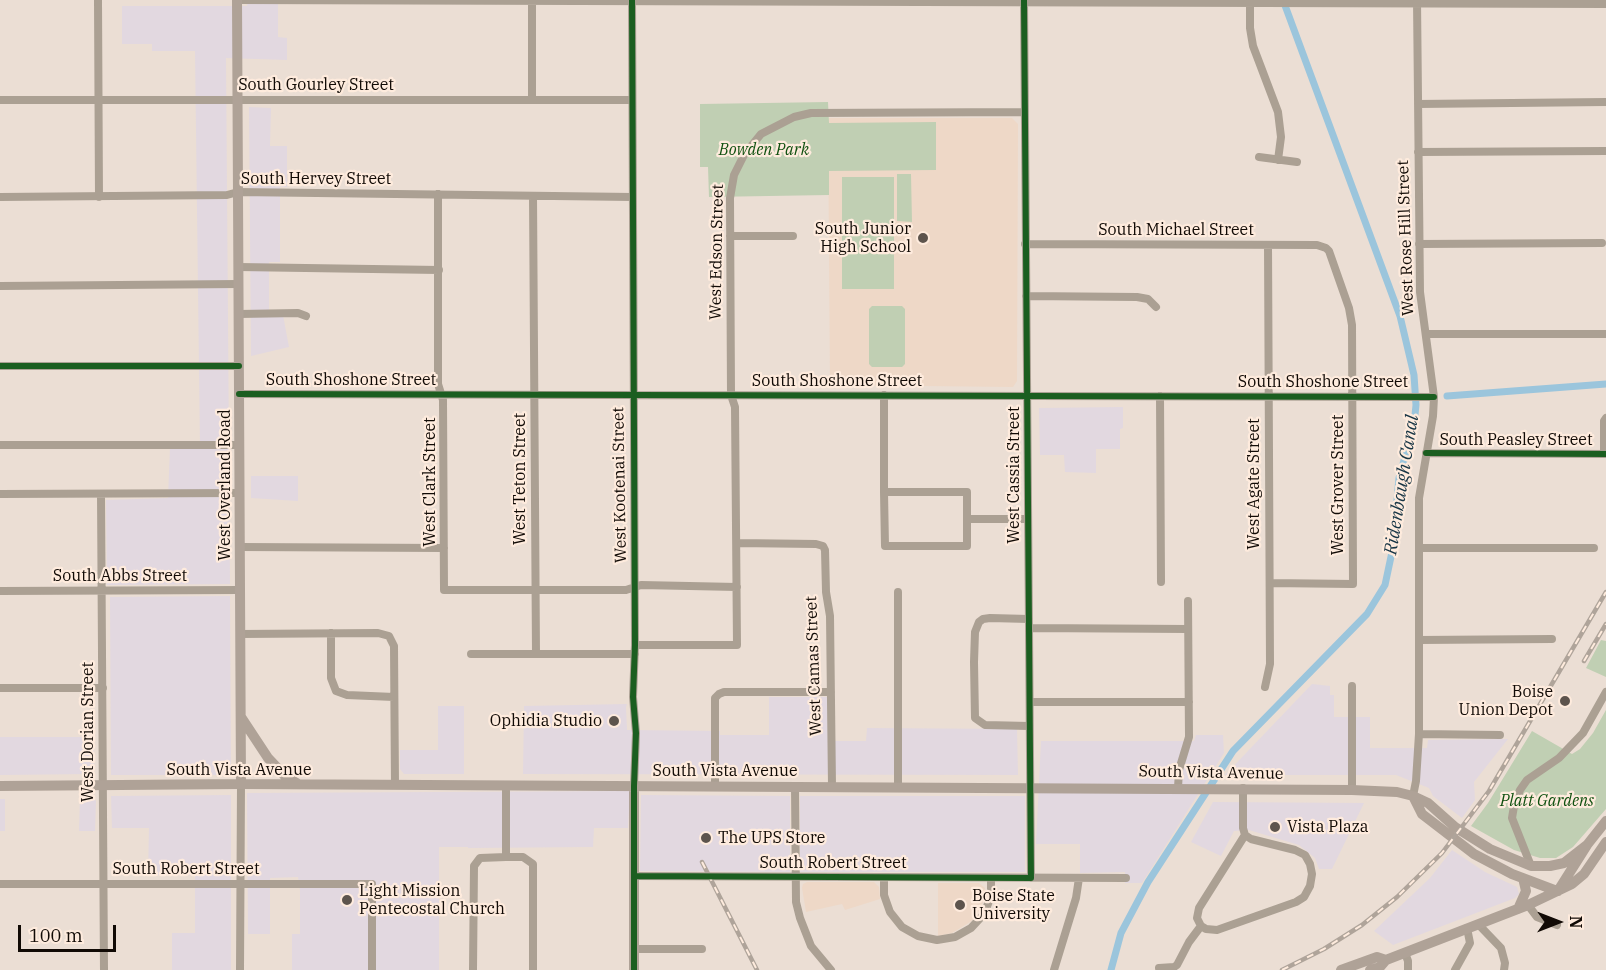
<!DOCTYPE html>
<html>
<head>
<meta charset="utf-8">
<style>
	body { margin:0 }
	#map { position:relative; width:1606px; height:970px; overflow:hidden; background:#ebded4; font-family:"IBM Plex Serif",serif }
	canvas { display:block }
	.north { position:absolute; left:1528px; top:892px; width:60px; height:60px; -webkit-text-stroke:4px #feebdd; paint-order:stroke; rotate:90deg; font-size:16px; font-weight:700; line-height:24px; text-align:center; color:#110a05 }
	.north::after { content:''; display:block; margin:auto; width:21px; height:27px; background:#110a05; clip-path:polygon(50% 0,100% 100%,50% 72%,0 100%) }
	.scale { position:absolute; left:18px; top:925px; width:98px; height:27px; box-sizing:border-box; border:3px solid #110a05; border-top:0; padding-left:8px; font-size:18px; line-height:21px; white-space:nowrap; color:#110a05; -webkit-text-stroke:4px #feebdd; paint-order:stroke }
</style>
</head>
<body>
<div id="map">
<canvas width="1606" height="970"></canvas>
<div class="north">N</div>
<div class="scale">100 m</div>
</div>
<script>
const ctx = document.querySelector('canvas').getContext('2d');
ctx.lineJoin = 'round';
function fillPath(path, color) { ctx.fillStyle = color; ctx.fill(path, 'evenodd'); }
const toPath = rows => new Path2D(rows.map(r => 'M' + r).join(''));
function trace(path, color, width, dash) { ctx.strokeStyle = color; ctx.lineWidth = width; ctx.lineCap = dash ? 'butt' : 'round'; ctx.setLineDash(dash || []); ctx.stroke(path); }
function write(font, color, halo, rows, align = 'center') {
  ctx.font = font + ' "IBM Plex Serif",serif'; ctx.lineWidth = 4.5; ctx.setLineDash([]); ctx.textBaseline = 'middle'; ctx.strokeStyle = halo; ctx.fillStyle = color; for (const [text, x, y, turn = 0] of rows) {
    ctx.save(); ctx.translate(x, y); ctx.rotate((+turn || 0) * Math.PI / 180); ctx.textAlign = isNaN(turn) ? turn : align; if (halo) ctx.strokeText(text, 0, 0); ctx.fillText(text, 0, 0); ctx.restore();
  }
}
fillPath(toPath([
	[248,0,278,0,278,37,287,38,287,60,226,58,230,584,107,585,106,500,168,498,170,448,200,447,195,51,152,51,152,44,122,44,122,6,247,6],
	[249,107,271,108,270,146,287,146,287,187,280,187,280,262,269,262,269,310,282,310,289,347,251,356],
	[1123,407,1123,428,1120,429,1120,449,1096,449,1096,473,1065,472,1064,455,1040,455,1039,408],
	[251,476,298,476,298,501,251,498],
	[230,596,231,775,111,775,110,597],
	[1312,684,1330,686,1330,695,1334,695,1334,717,1370,717,1370,748,1427,748,1428,740,1508,739,1474,782,1475,800,1462,818,1433,796,1429,788,1396,775,1225,775],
	[769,697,828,697,828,741,866,741,867,728,1017,729,1018,775,523,774,524,706,627,704,626,707,627,730,720,731,720,735,769,735],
	[438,706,464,706,464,774,404,774,400,769,400,750,438,750],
	[1196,735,1223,735,1224,753,1142,883,1125,883,1125,872,1080,873,1080,844,1036,844,1041,741,1194,741],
	[0,737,94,737,94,772,92,774,0,775],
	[630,791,628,828,594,828,593,847,468,848,468,847,439,847,439,970,292,970,292,934,300,934,300,890,298,877,270,878,270,934,248,934,247,793],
	[231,795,231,970,172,970,172,933,195,933,195,875,148,875,149,828,112,828,111,796],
	[641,795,790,796,790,872,640,871],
	[800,796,1025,796,1025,872,800,872],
	[80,797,92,797,96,801,95,831,79,831],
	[0,799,5,799,5,831,0,831],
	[1213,802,1364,803,1332,869,1319,869,1315,858,1299,845,1249,830,1234,831,1221,856,1191,842],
	[1452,850,1485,872,1517,887,1519,894,1515,898,1393,945,1374,931,1430,878]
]), '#e2d8e0');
fillPath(toPath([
	[828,118,1012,118,1018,124,1017,381,1013,387,830,385],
	[807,882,874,882,879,887,880,899,845,910,842,904,806,912,802,888,803,884],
	[938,883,979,883,985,888,984,900,979,911,972,921,952,933,938,936]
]), '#eed8c7');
fillPath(toPath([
	[828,102,829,123,936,122,936,170,829,171,829,195,709,197,708,167,700,167,700,104],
	[897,174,911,174,912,222,897,221],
	[842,177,894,177,894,289,842,289],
	[872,306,902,306,905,309,905,364,902,367,872,367,869,364,869,309],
	[1601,640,1606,641,1606,677,1586,668],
	[1606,710,1606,809,1573,847,1556,858,1540,858,1514,850,1471,826,1488,803,1532,731,1572,754,1580,749,1593,733]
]), '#c0cfb3');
trace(toPath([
	[1447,396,1606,384],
	[1111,970,1121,933,1148,882,1233,751,1367,614,1385,585,1392,552,1399,478,1414,425,1416,405,1414,375,1400,316,1283,0]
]), '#9bc5dc', 7);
trace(toPath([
	[98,0,99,197],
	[237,0,1606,4],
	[532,0,532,99],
	[632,0,635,645,633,697,636,733,634,786],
	[1024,0,1031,878],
	[1250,2,1250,28,1253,46,1278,112,1281,137,1278,160],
	[0,100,632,100],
	[1418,104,1606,102],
	[1418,152,1606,151],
	[1259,157,1297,162],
	[438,194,438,384,443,400,444,590,626,590,641,585,737,587],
	[533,196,536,654],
	[0,197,227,195,238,192,632,197],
	[730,236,793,236],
	[1025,244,1317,245,1326,248,1329,251,1349,308,1352,325,1353,584,1270,583],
	[1419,244,1602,243],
	[239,267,439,270],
	[0,286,239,284],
	[1026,296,1137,297,1148,299,1156,307],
	[239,314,298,313,306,316],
	[1426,334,1606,334],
	[0,366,239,366],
	[239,394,1434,397],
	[884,395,884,492,885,546,967,546,967,492,884,492],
	[1160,396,1161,582],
	[0,445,239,445],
	[1426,453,1606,454],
	[1604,454,1604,421,1606,418],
	[0,494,240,493],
	[101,494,104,970],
	[967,519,1028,519],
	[737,543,816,544,823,546,825,550,826,592,830,616,832,786],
	[240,547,444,548],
	[1419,548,1594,548],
	[0,591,240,590],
	[898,592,898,787],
	[1029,628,1188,629],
	[331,633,331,678,336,691,347,695,394,697],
	[240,634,378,633,389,636,394,646,395,785],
	[1419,640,1552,639],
	[635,645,737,645,735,407,731,395,730,198,734,175,744,155,761,134,794,117,811,113,1024,112],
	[471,654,635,654],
	[1265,687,1270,664,1268,245],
	[0,688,103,688],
	[1030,702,1189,702],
	[1029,726,985,725,975,718,974,662,975,632,979,622,983,619,990,618,1029,619],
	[1419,734,1500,735],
	[506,785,506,857,523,857,533,864,533,970],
	[715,786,715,698,719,694,724,692,831,692],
	[795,786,796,902,800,918,811,946,831,970],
	[1178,788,1179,770,1189,737,1188,601],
	[1243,788,1243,828,1245,835,1251,839,1295,850,1305,855,1310,864,1312,874,1310,886,1304,897,1296,902,1217,930,1206,929,1201,926,1197,918,1199,908,1245,835],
	[1352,790,1352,686],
	[1413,796,1416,781,1419,734,1419,498,1433,416,1434,397,1420,292,1417,0],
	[1531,866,1512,818,1514,806,1520,790,1527,780,1559,758,1583,733,1606,692],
	[634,876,1126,878],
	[884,877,884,895,890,912,902,927,918,936,937,940,955,937,971,928,984,914,991,896,991,878],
	[0,884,372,884,372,970],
	[1528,905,1537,917,1557,925],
	[1478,924,1501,948,1505,963,1504,970],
	[634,949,702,949],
	[1405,953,1408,961,1408,970],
	[1159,968,1174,967,1177,965,1189,942,1201,926],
	[240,970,241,784],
	[473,970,474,866,480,858,506,857],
	[1054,970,1076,898,1079,878],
	[1455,970,1470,943,1467,928]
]), '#aba093', 8);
trace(toPath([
	[237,0,241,784],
	[241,717,268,758,284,775,298,784],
	[0,786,241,784,1352,790,1397,792,1413,796,1428,803,1455,827,1490,849,1531,866,1550,866,1564,863,1587,845],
	[634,786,634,970],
	[1413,796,1422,814,1474,854,1512,874,1557,891],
	[1558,891,1587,845,1606,821],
	[1518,909,1526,891,1523,878],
	[1341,970,1377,957,1386,960],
	[1370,970,1380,967,1386,960,1528,905,1572,884,1584,874,1606,842]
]), '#afa297', 10);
const rail = toPath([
	[1584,661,1606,624],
	[702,862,757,970],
	[1282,970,1324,949,1362,925,1397,897,1442,853,1489,791,1606,592]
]);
trace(rail, '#afa49a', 4.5);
trace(rail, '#feebdd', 2, [7]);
trace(toPath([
	[632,0,635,645,633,697,636,733,634,786,634,970],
	[0,366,239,366],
	[239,394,1434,397],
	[1426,453,1606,454],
	[634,876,1031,878,1024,0]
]), '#1b5e20', 6);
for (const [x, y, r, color] of [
	[923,238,6,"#5d544d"],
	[1565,701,6,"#5d544d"],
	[614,721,6,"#5d544d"],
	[1275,827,6,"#5d544d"],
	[706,838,6,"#5d544d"],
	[347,900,6,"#5d544d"],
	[960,905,6,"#5d544d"]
]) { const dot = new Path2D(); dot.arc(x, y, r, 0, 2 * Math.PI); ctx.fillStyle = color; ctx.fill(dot); trace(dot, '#feebdd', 2); }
write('16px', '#110a05', '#feebdd', [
	["South Gourley Street",316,85],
	["South Hervey Street",316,179],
	["South Michael Street",1176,230],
	["West Rose Hill Street",1406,238,-92],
	["West Edson Street",717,252,-89],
	["South Shoshone Street",351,380],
	["South Shoshone Street",837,381],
	["South Shoshone Street",1323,382],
	["South Peasley Street",1516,440],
	["West Cassia Street",1014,475,-90],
	["West Teton Street",520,479,-90],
	["West Clark Street",430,482,-90],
	["West Agate Street",1254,484,-90],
	["West Overland Road",225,485,-90],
	["West Kootenai Street",620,485,-91],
	["West Grover Street",1338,485,-90],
	["South Abbs Street",120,576],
	["West Camas Street",814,666,-92],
	["West Dorian Street",88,732,-90],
	["South Vista Avenue",239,770],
	["South Vista Avenue",725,771],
	["South Vista Avenue",1211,773,1],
	["South Robert Street",833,863],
	["South Robert Street",186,869]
]);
write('italic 16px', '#0f500f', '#feebdd', [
	["Bowden Park",764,150],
	["Platt Gardens",1547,801]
]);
write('16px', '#110a05', '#feebdd', [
	["South Junior",911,229,"right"],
	["High School",911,247,"right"],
	["Boise",1553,692,"right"],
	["Union Depot",1553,710,"right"],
	["Ophidia Studio",602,721,"right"],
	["Vista Plaza",1287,827],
	["The UPS Store",718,838],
	["Light Mission",359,891],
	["Pentecostal Church",359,909],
	["Boise State",972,896],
	["University",972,914]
], 'left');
write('italic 18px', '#163444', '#feebdd', [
	["Ridenbaugh Canal",1402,485,-81]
]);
</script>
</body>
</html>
